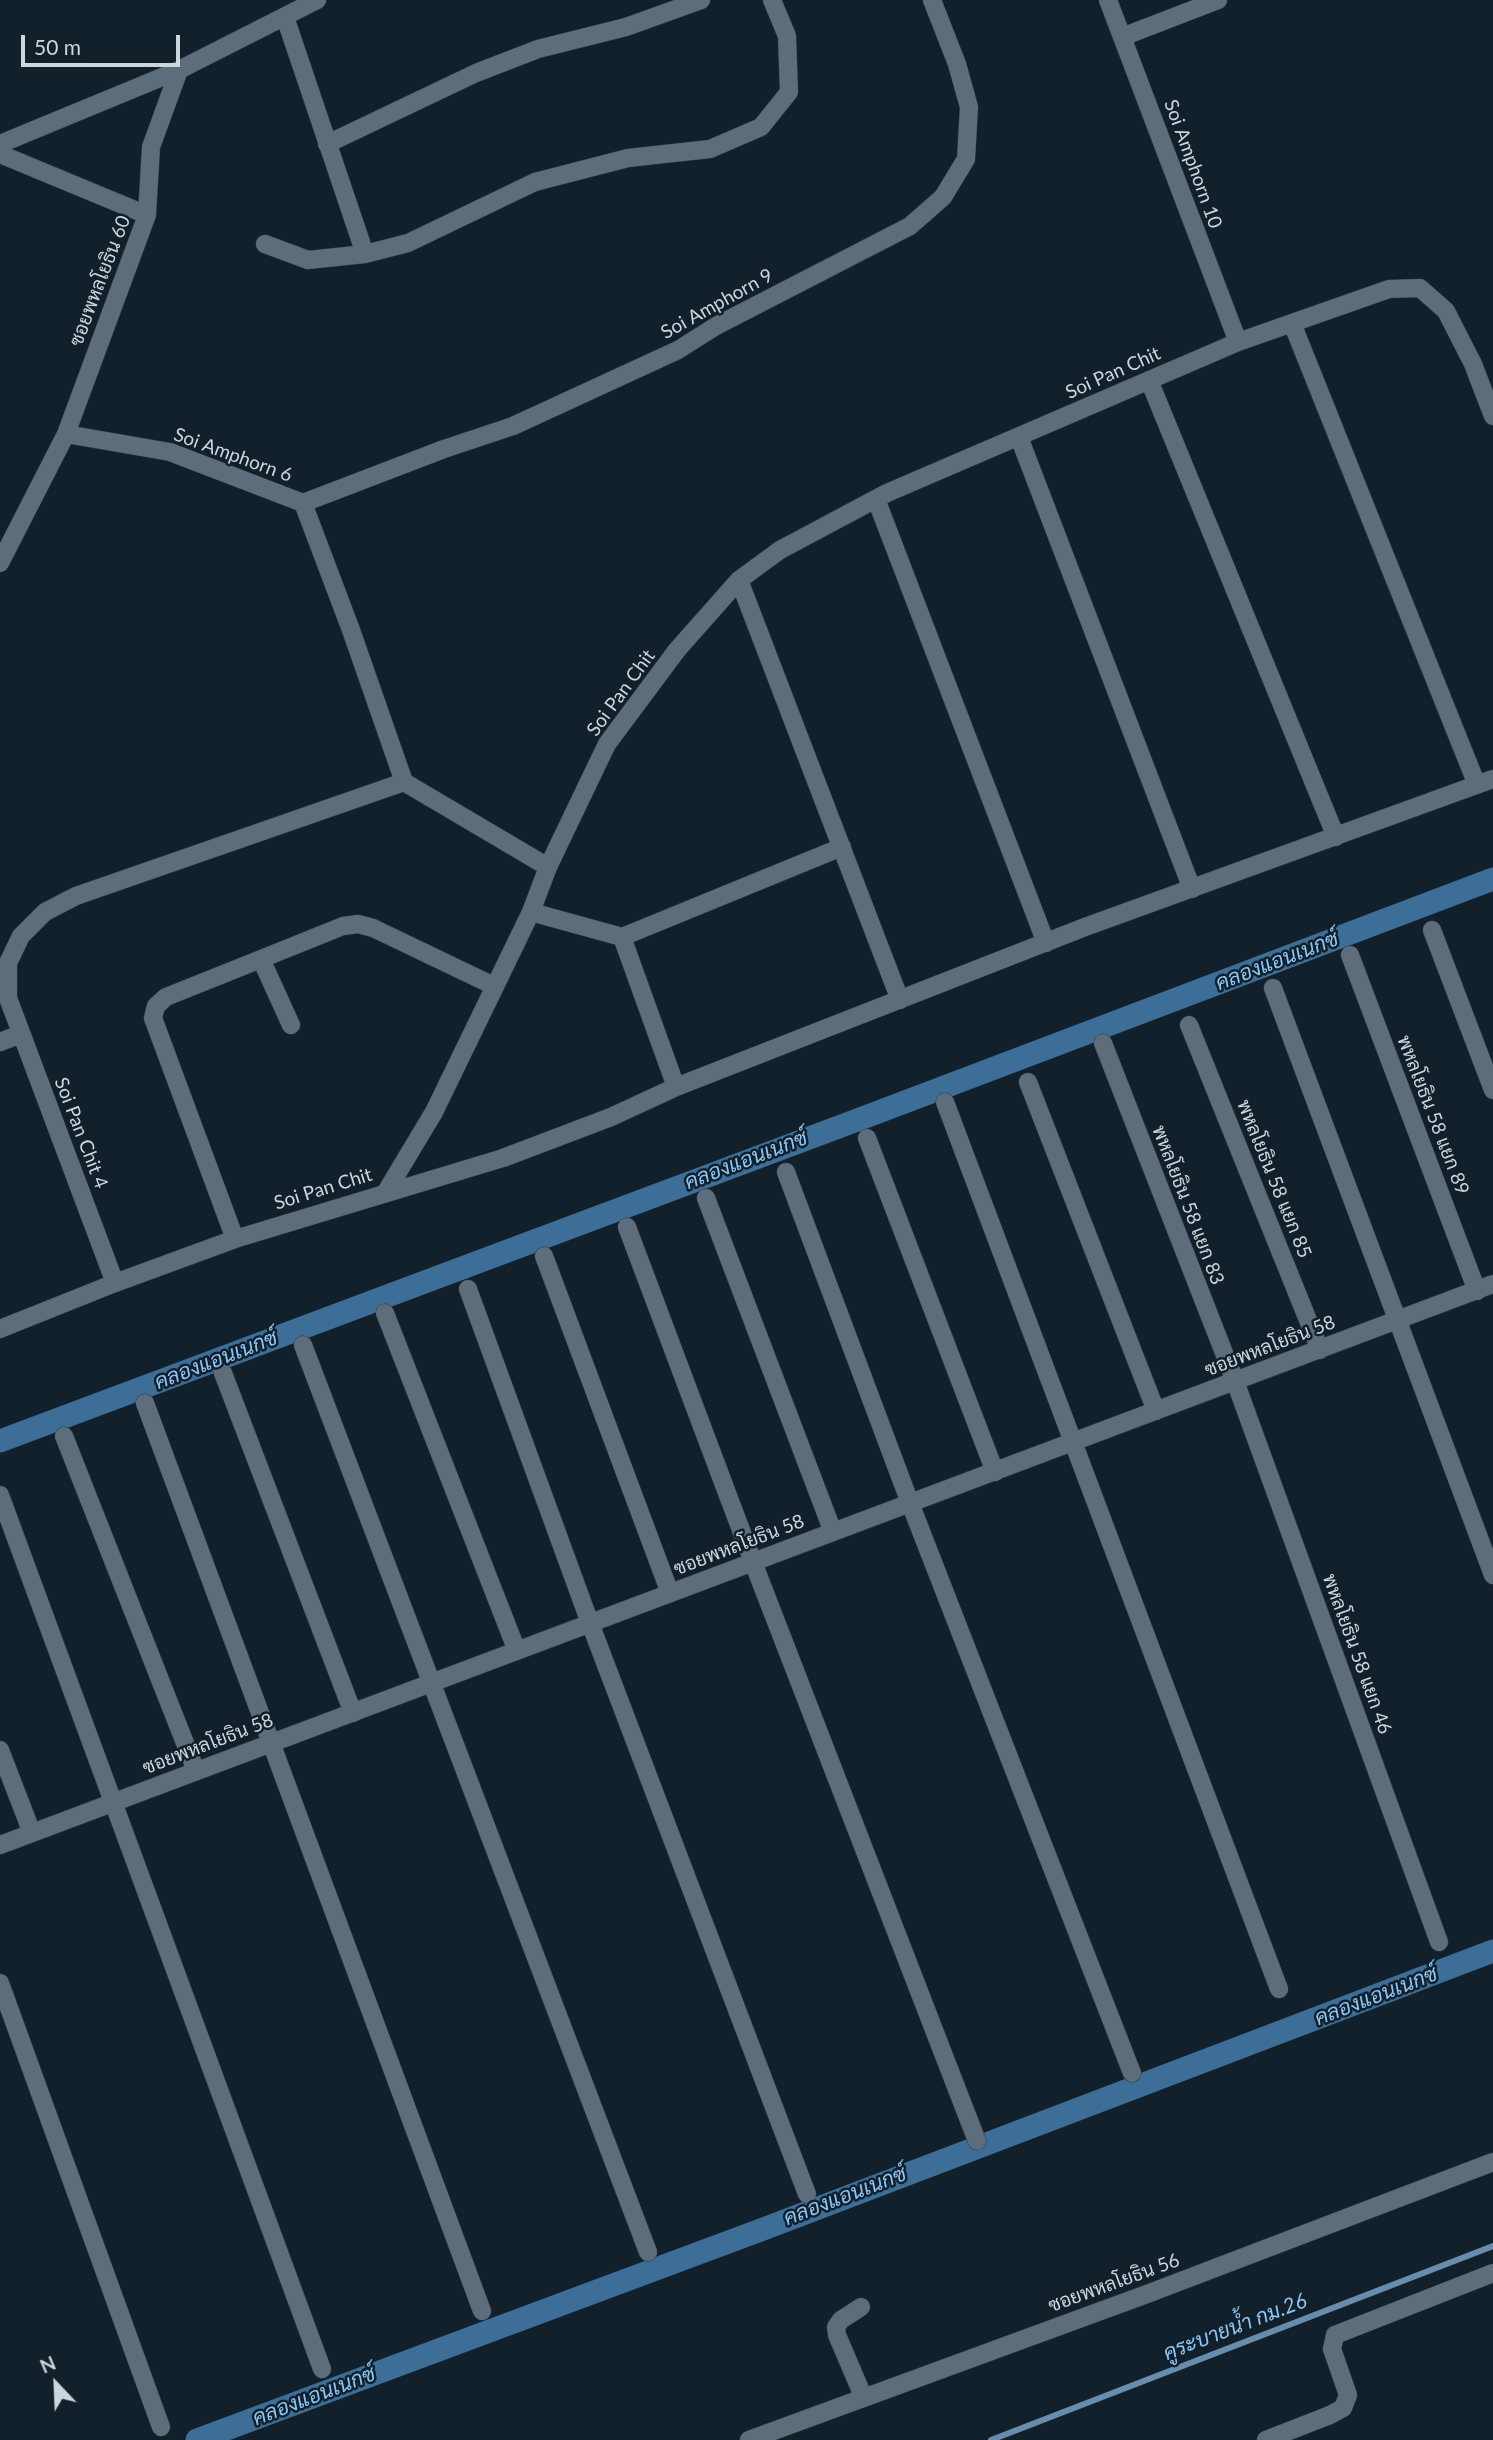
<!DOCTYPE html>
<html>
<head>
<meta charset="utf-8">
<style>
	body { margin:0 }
	#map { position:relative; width:1493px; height:2440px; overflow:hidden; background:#12202b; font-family:Lato,sans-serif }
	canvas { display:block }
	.north { position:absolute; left:21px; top:2349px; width:70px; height:70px; -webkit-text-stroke:5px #12202b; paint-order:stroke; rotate:337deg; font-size:19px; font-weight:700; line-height:28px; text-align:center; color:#cdd5dd }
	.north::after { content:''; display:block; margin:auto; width:24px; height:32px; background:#cdd5dd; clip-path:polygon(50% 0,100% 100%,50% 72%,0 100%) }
	.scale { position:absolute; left:21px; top:35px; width:159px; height:32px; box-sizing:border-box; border:4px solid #cdd5dd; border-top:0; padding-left:9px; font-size:21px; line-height:24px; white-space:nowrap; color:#cdd5dd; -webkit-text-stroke:5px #12202b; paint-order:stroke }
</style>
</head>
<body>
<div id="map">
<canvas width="1493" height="2440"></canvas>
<div class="north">N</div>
<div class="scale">50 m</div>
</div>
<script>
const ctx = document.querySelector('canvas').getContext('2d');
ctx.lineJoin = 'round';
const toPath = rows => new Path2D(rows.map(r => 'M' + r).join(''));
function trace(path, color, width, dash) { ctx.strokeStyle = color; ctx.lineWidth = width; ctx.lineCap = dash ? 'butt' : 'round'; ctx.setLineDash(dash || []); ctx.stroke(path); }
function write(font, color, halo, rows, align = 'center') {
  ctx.font = font + ' Lato,Sarabun,sans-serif'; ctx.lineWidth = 5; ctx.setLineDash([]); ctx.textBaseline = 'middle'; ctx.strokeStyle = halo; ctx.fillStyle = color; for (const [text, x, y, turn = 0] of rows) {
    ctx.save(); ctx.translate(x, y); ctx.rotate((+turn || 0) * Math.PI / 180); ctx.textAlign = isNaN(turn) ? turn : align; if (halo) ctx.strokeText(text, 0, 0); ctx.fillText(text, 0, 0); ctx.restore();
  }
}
trace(toPath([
	[991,2440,1493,2246]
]), '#688dac', 6);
trace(toPath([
	[0,1441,852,1122,1493,879],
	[197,2440,766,2228,1493,1951]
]), '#3c6e97', 23);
const minor = toPath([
	[1108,0,1238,342],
	[285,17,365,254],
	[1122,37,1218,0],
	[0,144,179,70,317,0],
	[327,144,476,73,538,49,626,27,701,0],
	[0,154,147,215],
	[265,244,308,260,365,254,408,243,535,182,628,158,710,149,761,127,789,92,787,36,772,0],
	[1292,323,1477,785],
	[1149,380,1336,837],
	[66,434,170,452,303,503],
	[1019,437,1192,889],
	[876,499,1046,943],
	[303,503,444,449,513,426,678,350,716,326,910,226,943,197,966,159,969,107,957,64,932,0],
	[303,503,351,630,404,782],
	[0,563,66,434,147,215,151,147,179,70],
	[739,580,900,1000],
	[531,912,622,937,676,1087],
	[1432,930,1493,1090],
	[622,937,842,847],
	[1350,955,1477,1291],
	[261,959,291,1025],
	[1273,988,1493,1575],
	[1189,1025,1320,1350],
	[0,1042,21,1034],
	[1103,1043,1235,1381,1439,1942],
	[1028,1082,1156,1411],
	[945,1102,1279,1989],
	[867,1138,995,1472],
	[786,1172,910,1503,1132,2073],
	[386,1192,434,1112,531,912,548,867,607,744,677,650,739,580,780,550,887,493,1238,342,1389,289,1420,288,1446,311,1473,364,1493,416],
	[706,1198,833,1532],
	[627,1227,753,1562,977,2141],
	[235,1239,153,1018,156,1006,166,997,261,959,343,926,358,924,373,928,494,986],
	[544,1256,670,1593],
	[115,1283,8,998,8,963,21,936,45,912,76,896,404,782,548,867],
	[468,1289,590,1623,807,2194],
	[385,1313,517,1651],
	[0,1329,115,1283,235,1239,503,1158,611,1117,676,1087,1085,927,1493,779],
	[303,1345,648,2252],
	[223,1373,353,1713],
	[145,1403,482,2311],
	[64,1436,196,1771],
	[0,1495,322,2369],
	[0,1750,32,1833],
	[0,1845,1493,1284],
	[0,1983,161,2427],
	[861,2307,841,2320,836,2327,837,2335,863,2396],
	[749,2440,1147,2294,1493,2162],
	[1266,2440,1330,2415,1343,2408,1348,2395,1332,2349,1335,2335,1493,2273]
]);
trace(minor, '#323a43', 19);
trace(minor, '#5d6d7b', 18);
write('19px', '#cdd5dd', '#12202b', [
	["Soi Amphorn 10",1193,164,70],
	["ซอยพหลโยธิน 60",100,281,-69],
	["Soi Amphorn 9",717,304,-29],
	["Soi Pan Chit",1113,373,-24],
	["Soi Amphorn 6",233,455,20],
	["Soi Pan Chit",621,693,-54],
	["พหลโยธิน 58 แยก 89",1433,1115,69],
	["Soi Pan Chit 4",81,1133,69],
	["พหลโยธิน 58 แยก 85",1274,1179,68],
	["Soi Pan Chit",323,1189,-17],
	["พหลโยธิน 58 แยก 83",1188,1205,69],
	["ซอยพหลโยธิน 58",1270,1346,-21],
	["ซอยพหลโยธิน 58",739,1545,-21],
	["พหลโยธิน 58 แยก 46",1357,1654,70],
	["ซอยพหลโยธิน 58",208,1744,-21],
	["ซอยพหลโยธิน 56",1114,2283,-20]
]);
write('italic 21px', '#8bc5f6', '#12202b', [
	["คลองแอนเนกซ์",1277,961,-21],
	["คลองแอนเนกซ์",746,1160,-21],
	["คลองแอนเนกซ์",216,1360,-21],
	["คลองแอนเนกซ์",1376,1996,-21],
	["คลองแอนเนกซ์",845,2196,-21],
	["คูระบายน้ำ กม.26",1235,2327,-21],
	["คลองแอนเนกซ์",314,2396,-21]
]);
</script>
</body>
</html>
